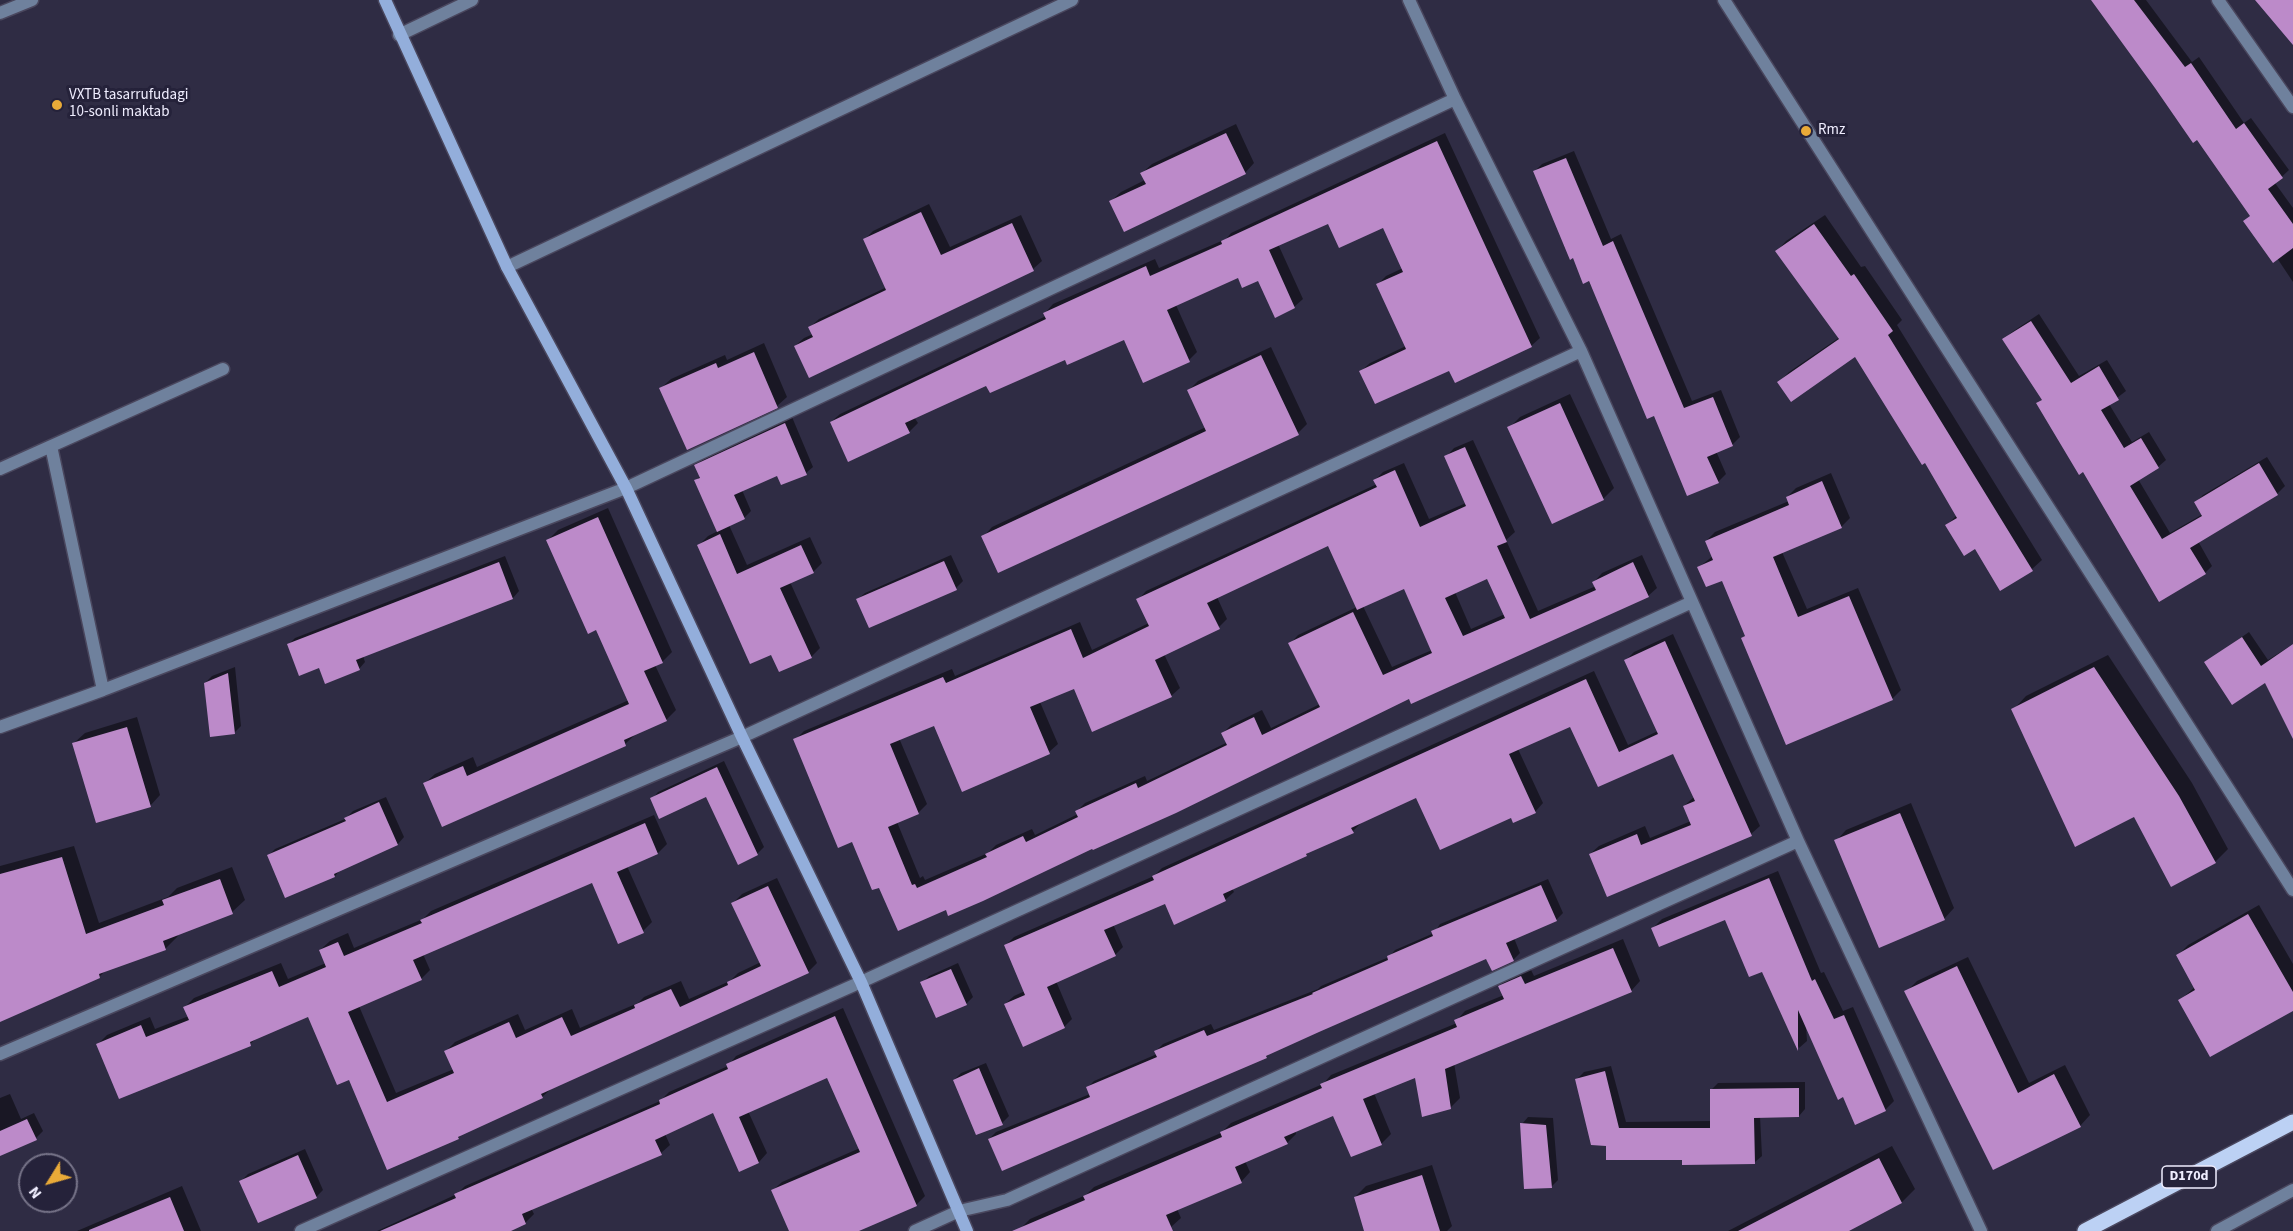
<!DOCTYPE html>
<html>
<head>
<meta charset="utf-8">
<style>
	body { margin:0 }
	#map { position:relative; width:2293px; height:1231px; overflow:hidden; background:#2f2c44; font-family:"Source Sans 3",sans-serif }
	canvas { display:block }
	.north { position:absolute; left:18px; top:1153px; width:60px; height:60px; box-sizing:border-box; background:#25223a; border:2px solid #767388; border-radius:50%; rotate:233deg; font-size:16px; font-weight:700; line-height:24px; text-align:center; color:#efedfe }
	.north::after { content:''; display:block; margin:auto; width:21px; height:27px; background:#e9aa38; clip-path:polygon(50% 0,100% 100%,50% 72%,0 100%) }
</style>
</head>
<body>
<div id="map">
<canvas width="2293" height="1231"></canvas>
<div class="north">N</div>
</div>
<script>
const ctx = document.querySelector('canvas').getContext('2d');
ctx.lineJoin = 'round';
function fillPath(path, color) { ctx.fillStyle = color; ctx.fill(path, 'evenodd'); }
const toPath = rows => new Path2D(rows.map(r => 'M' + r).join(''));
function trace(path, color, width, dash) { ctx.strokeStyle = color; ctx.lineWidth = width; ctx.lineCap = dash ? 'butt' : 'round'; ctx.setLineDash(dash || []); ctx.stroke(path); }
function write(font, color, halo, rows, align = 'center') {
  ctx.font = font + ' "Source Sans 3",sans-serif'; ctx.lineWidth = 6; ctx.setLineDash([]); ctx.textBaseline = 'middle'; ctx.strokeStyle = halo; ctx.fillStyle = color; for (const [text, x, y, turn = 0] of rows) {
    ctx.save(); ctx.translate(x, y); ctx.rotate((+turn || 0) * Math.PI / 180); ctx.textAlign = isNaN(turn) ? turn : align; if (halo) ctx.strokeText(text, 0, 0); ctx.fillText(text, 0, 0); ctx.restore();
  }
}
fillPath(toPath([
	[2092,0,2146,0,2192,62,2199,57,2244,123,2251,118,2289,170,2275,183,2293,208,2293,282,2277,258,2245,221,2251,215,2197,138],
	[1236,124,1254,163,1245,173,1111,201,1121,192,1145,180,1142,173,1152,164],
	[1445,133,1540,338,1531,346,1450,369,1361,371,1370,363,1406,346,1377,285,1386,276,1403,268,1384,226,1328,222,1278,244,1303,299,1294,307,1259,279,1239,276,1176,305,1197,352,1189,360,1125,338,987,384,914,417,918,423,909,432,831,422,840,414,1046,316,1045,313,1053,304,1155,259,1159,268,1226,239,1231,233],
	[1574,151,1611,239,1621,234,1692,401,1721,390,1740,437,1732,445,1716,451,1726,474,1718,482,1655,414,1534,172,1542,164],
	[929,204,950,247,1021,215,1042,261,1033,269,795,346,804,338,813,334,810,327,819,319,887,287,865,239,873,231],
	[1825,215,1861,267,1865,266,1902,320,1897,325,2042,560,2032,569,2001,589,1976,547,1947,525,1957,515,1925,461,1855,355,1779,382,1789,372,1840,337,1777,251,1786,241],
	[2039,314,2079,376,2107,360,2126,391,2109,404,2132,442,2149,432,2166,460,2158,467,2138,479,2170,533,2203,514,2196,502,2203,495,2267,457,2285,486,2277,494,2198,541,2212,566,2205,573,2160,600,2083,470,2038,404,2043,399,2004,339,2012,332],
	[764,343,787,397,777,406,661,388,671,379,725,355,727,360],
	[1271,347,1307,424,1298,433,983,537,992,527,1206,427,1189,390,1198,381],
	[1570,394,1614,488,1603,499,1509,428,1520,417],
	[792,417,813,467,806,473,778,474,742,490,751,511,744,518,729,525,747,565,810,537,822,563,813,572,790,582,820,648,811,657,771,653,699,545,708,536,718,531,696,481,700,476,696,466,703,459],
	[1473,440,1515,532,1506,540,1538,611,1596,586,1594,582,1602,573,1642,555,1657,588,1648,596,1410,697,1093,847,946,908,880,886,795,740,804,731,952,669,955,676,1080,622,1092,650,1149,623,1138,600,1146,591,1377,484,1375,480,1383,472,1404,463,1429,519,1466,503,1446,457,1454,448],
	[1328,544,1357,607,1298,635,1290,644,1320,704,1271,728,1262,710,1231,725,1223,733,1228,742,1147,781,1145,776,1085,803,1077,811,1078,814,1035,835,1032,829,996,845,988,853,925,880,923,876,920,878,897,822,918,813,927,804,899,738,935,724,1049,752,1058,744,1040,702,1074,687,1171,696,1180,688,1164,654,1219,627,1227,619,1217,597],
	[1488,577,1505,614,1471,629,1455,592],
	[1404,587,1432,650,1392,667,1363,606],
	[1831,473,1850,518,1841,527,1782,552,1807,609,1858,588,1901,690,1893,698,1787,743,1742,638,1746,635,1723,579,1699,567,1713,556,1706,541,1715,532,1789,501,1787,497,1796,488],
	[608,508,672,652,662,662,655,665,676,710,666,720,636,734,625,744,443,825,424,784,435,774,473,757,477,767,629,700,597,629,548,540,558,530],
	[951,555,963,581,956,588,858,599,865,593],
	[505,556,519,591,513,598,363,656,365,662,359,669,319,666,289,644,295,638],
	[2249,632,2268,660,2293,644,2293,736,2265,681,2206,662],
	[1673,634,1760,826,1751,834,1607,895,1590,854,1599,846,1645,826,1650,838,1691,821,1684,806,1694,797,1673,752,1598,785,1571,725,1518,749,1543,803,1535,812,1512,816,1417,796,1361,823,1353,831,1311,850,1306,855,1232,888,1234,892,1225,900,1165,902,1113,924,1123,947,1115,955,1056,981,1072,1019,1064,1027,1005,1004,1014,996,1025,991,1005,946,1014,937,1154,876,1162,868,1594,671,1628,745,1658,731,1626,660,1634,652],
	[2108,655,2192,783,2228,849,2215,862,2134,815,2013,710,2026,696],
	[235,667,241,726,234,733,205,683,212,676],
	[137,717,160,795,150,806,74,743,85,733],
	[724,761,764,847,757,854,707,795,652,799,658,792],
	[386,797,404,837,398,844,342,868,335,876,286,896,269,855,275,849,345,819,353,811],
	[1911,803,1954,908,1944,919,1836,841,1846,830],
	[654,815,667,844,658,853,627,866,652,922,643,931,593,881,423,954,430,970,421,979,359,1006,396,1093,454,1069,446,1051,455,1042,518,1014,525,1030,572,1009,580,1028,638,1003,644,997,681,981,689,999,730,981,738,973,761,962,733,903,742,894,777,878,817,963,808,972,552,1088,542,1097,463,1133,458,1138,388,1168,350,1078,309,1016,257,1038,250,1044,98,1044,107,1035,150,1017,155,1029,189,1016,185,1007,194,998,281,963,288,979,326,963,320,950,330,941,348,933,354,948,423,919,431,911],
	[74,846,99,923,168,897,177,888,232,867,245,900,232,912,177,934,178,936,165,949,106,970,99,977,0,1020,0,866],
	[1778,871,1821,973,1824,972,1843,1011,1853,1007,1894,1101,1885,1110,1844,1095,1806,1026,1807,1041,1799,1048,1763,970,1726,918,1653,928,1662,919],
	[1548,879,1563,913,1556,920,1514,938,1520,953,1513,960,1487,957,1272,1052,1266,1057,1002,1169,989,1139,996,1132,1090,1094,1087,1088,1094,1081,1157,1054,1156,1051,1163,1044,1211,1024,1214,1030,1318,989,1321,986,1389,957,1395,950,1434,933,1440,924],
	[2259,905,2293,964,2293,1010,2180,1000,2195,987,2178,955,2188,945],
	[1623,939,1640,981,1631,991,1454,1063,1460,1098,1450,1108,1416,1076,1374,1093,1391,1134,1382,1143,1352,1156,1334,1114,1295,1130,1296,1134,1287,1143,1245,1161,1250,1172,1241,1182,1177,1209,1181,1218,1171,1227,1162,1231,1022,1231,1021,1228,1030,1219,1086,1195,1094,1187,1221,1133,1231,1123,1323,1084,1331,1075,1457,1023,1456,1021,1465,1011,1504,995,1500,986,1509,977,1530,968,1534,976],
	[1968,957,2029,1083,2065,1065,2090,1115,2080,1126,1993,1168,1906,992,1917,981],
	[958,963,973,997,966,1004,922,983,929,976],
	[843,1008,925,1196,916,1205,853,1231,791,1231,773,1190,782,1182,860,1148,827,1076,748,1111,767,1153,759,1162,740,1170,714,1112,665,1134,670,1145,661,1153,531,1208,534,1214,525,1223,507,1231,377,1231,457,1194,465,1186,660,1101,669,1092,728,1066,736,1056],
	[986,1063,1009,1116,1002,1123,954,1080,961,1073],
	[1611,1066,1626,1122,1712,1121,1711,1090,1718,1083,1805,1082,1805,1109,1799,1116,1760,1116,1762,1156,1755,1162,1684,1158,1607,1145,1577,1079,1584,1072],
	[10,1094,21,1119,34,1113,43,1131,36,1138,0,1154,0,1098],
	[1528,1117,1553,1118,1558,1180,1551,1187,1522,1124],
	[1892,1146,1915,1189,1902,1202,1846,1231,1728,1231],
	[305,1149,323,1190,316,1197,241,1181,248,1174],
	[1432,1165,1452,1226,1447,1231,1366,1231,1355,1197,1366,1186],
	[182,1186,201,1231,77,1231]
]), '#0007');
fillPath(toPath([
	[2091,0,2134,0,2185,67,2191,63,2236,129,2244,123,2283,178,2268,189,2293,224,2293,248,2273,263,2243,221,2250,216,2197,140,2193,143,2155,88],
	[2255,0,2293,0,2293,45],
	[1226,133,1246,174,1124,232,1109,201,1146,184,1140,173],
	[1437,141,1532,347,1455,383,1449,371,1375,404,1359,371,1406,349,1376,284,1403,272,1383,228,1339,248,1328,224,1269,250,1295,308,1275,318,1258,281,1242,288,1238,278,1167,310,1190,362,1143,383,1124,340,1067,365,1065,360,990,393,986,386,905,423,910,433,848,462,830,422,1046,319,1043,313,1146,266,1150,276,1222,244,1221,241],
	[1566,158,1603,246,1613,241,1684,408,1713,397,1733,446,1707,457,1719,483,1687,496,1654,416,1647,419,1589,281,1583,284,1573,258,1570,260,1533,171],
	[921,212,941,255,1012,223,1034,271,809,378,794,346,813,337,808,327,886,290,863,239],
	[1814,224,1851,276,1854,274,1893,331,1888,335,2033,571,2000,591,1975,549,1964,556,1945,525,1957,518,1925,463,1922,465,1855,357,1791,402,1777,382,1839,339,1775,251],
	[2031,321,2071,383,2099,366,2119,400,2101,410,2124,448,2141,438,2159,468,2130,486,2162,539,2202,516,2194,502,2259,463,2278,495,2190,548,2206,574,2159,602,2083,472,2079,475,2036,403,2042,400,2002,339],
	[754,352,778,408,687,450,659,388,716,363,718,368],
	[1261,355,1299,435,998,573,981,536,1206,431,1187,390],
	[1560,403,1604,500,1552,524,1507,427],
	[785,423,807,475,781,485,777,476,734,495,745,519,717,532,694,480,700,478,694,465],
	[1465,447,1507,542,1497,546,1530,619,1596,590,1592,582,1633,562,1649,597,1411,704,1409,699,1176,813,1093,850,1092,849,983,901,948,916,946,910,898,931,879,888,872,890,852,842,838,848,793,739,943,677,946,683,1071,629,1083,658,1149,626,1136,599,1377,487,1373,480,1395,470,1420,527,1466,506,1444,456],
	[1328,546,1357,610,1404,589,1432,653,1383,675,1353,612,1288,643,1320,707,1262,735,1254,717,1221,733,1227,745,1138,788,1136,783,1075,811,1078,817,1026,842,1023,836,985,854,987,857,917,888,915,884,912,885,888,827,919,814,890,744,934,726,962,792,1050,754,1030,707,1074,689,1092,732,1172,697,1155,660,1220,629,1207,603],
	[1487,579,1505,618,1463,636,1445,598],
	[1822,481,1842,528,1773,557,1798,617,1849,596,1893,700,1786,745,1741,638,1745,636,1722,581,1706,587,1697,567,1713,560,1705,541,1789,505,1786,497],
	[598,517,663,663,644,671,667,721,624,740,626,746,442,827,423,783,463,766,467,776,629,704,596,630,588,634,546,540],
	[720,534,737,574,801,545,814,573,780,588,812,658,779,672,771,655,750,664,697,545],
	[944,561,957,590,869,628,856,599],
	[499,562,513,599,356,660,360,670,325,684,319,668,299,676,287,644],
	[2242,637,2261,666,2293,644,2293,739,2265,683,2232,705,2204,662],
	[1665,641,1752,836,1607,897,1589,854,1637,834,1641,845,1691,825,1683,806,1695,801,1673,754,1598,787,1570,727,1509,754,1536,813,1513,823,1511,818,1440,850,1416,798,1351,828,1354,833,1306,854,1307,856,1223,894,1226,901,1174,925,1165,904,1104,930,1116,956,1047,987,1065,1028,1023,1047,1004,1004,1025,995,1004,945,1154,880,1152,876,1586,679,1619,752,1658,734,1624,660],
	[2094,667,2179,796,2216,863,2171,887,2134,817,2075,847,2011,709],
	[228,673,235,734,210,737,204,683],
	[127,727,151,807,96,823,72,743],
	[717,767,758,855,738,865,706,797,659,819,650,798],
	[379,802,398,845,334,874,335,877,285,898,267,855,346,821,344,818],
	[1900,813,1945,920,1879,948,1834,840],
	[645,823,658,854,617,872,644,933,618,944,592,883,413,960,422,980,348,1012,387,1102,454,1073,444,1051,509,1022,516,1038,562,1017,571,1036,635,1008,634,1005,671,989,680,1007,728,985,727,982,761,966,731,903,768,886,809,973,541,1094,543,1098,458,1137,459,1139,387,1170,349,1080,337,1085,308,1017,250,1042,251,1046,119,1099,96,1044,141,1025,146,1037,189,1020,183,1007,272,971,279,987,326,967,319,950,338,942,344,956,422,923,420,920],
	[62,857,86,934,164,905,162,900,220,879,233,914,163,941,166,950,99,974,100,978,0,1022,0,874],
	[1769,878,1812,981,1815,979,1834,1019,1844,1015,1886,1111,1855,1125,1843,1097,1838,1100,1798,1010,1798,1051,1762,972,1749,977,1725,920,1659,947,1651,928],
	[1541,885,1557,921,1506,943,1514,961,1492,971,1486,959,1319,1032,1266,1056,1267,1058,1002,1171,988,1139,1090,1097,1086,1087,1157,1057,1154,1051,1204,1030,1207,1036,1313,994,1312,993,1388,960,1387,956,1433,936,1431,931],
	[2248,914,2293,992,2293,1011,2210,1057,2178,1000,2195,990,2176,955],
	[1613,948,1632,992,1445,1069,1451,1109,1422,1117,1415,1078,1363,1099,1382,1145,1351,1157,1333,1116,1284,1137,1288,1144,1235,1167,1242,1183,1166,1215,1173,1231,1012,1231,1085,1200,1083,1196,1222,1137,1220,1132,1322,1088,1320,1084,1457,1027,1454,1020,1504,999,1498,986,1521,976,1525,984],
	[1957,966,2018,1093,2054,1074,2081,1127,1993,1170,1904,991],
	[951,969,967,1005,936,1018,920,982],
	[835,1016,917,1206,859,1231,789,1231,771,1190,860,1152,827,1078,739,1117,759,1163,739,1172,713,1113,655,1140,662,1155,522,1214,526,1224,511,1231,380,1231,456,1198,454,1194,660,1104,659,1100,728,1069,726,1064],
	[979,1068,1003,1125,976,1135,953,1080],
	[1605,1071,1619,1128,1710,1128,1710,1089,1799,1088,1799,1117,1754,1118,1755,1164,1682,1165,1682,1160,1606,1160,1606,1146,1591,1145,1575,1079],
	[27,1119,37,1140,0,1156,0,1131],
	[1520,1123,1546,1125,1552,1188,1524,1189],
	[298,1155,317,1198,258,1223,239,1181],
	[1879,1158,1902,1203,1849,1231,1738,1231],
	[1422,1175,1440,1231,1364,1231,1354,1197],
	[170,1197,184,1231,89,1231,89,1230]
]), '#bc8ac9');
const lane = toPath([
	[0,13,32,0]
]);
const street = toPath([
	[1409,0,1455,99,1581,351,1798,841,1981,1231],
	[1724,0,2293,890],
	[2218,0,2293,107],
	[399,35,472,0],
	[507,267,1072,0],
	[51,446,103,690],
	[0,469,223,369],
	[0,727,103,690,626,488,1455,99],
	[0,1054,742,737,1581,351],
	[301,1231,861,982,1692,602],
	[915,1231,959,1211,1007,1200,1798,841],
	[2217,1231,2293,1190]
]);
const secondary = toPath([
	[385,0,507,267,626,488,742,737,861,982,967,1231]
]);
const primary = toPath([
	[2085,1231,2293,1122]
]);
trace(lane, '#4a475e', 15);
trace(street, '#4a475e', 15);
trace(secondary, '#4a475e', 15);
trace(primary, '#4a475e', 18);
trace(lane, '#6f819d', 12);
trace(street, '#6f819d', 12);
trace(secondary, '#93aedb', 12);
trace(primary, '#bcd1f4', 15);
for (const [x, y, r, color] of [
	[57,105,6,"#e9aa38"],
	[1806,131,6,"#e9aa38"]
]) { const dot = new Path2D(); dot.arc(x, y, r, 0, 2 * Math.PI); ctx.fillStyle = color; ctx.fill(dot); trace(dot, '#25223a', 2); }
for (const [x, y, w] of [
	[2189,1177,54]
]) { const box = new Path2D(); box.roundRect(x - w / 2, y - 11, w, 22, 4.5); ctx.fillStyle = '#25223a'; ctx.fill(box); trace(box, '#efedfe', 1.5); }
write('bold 14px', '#efedfe', null, [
	["D170d",2189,1177]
]);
write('15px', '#efedfe', '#25223a', [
	["VXTB tasarrufudagi",69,96],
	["10-sonli maktab",69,113],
	["Rmz",1818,131]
], 'left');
</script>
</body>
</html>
